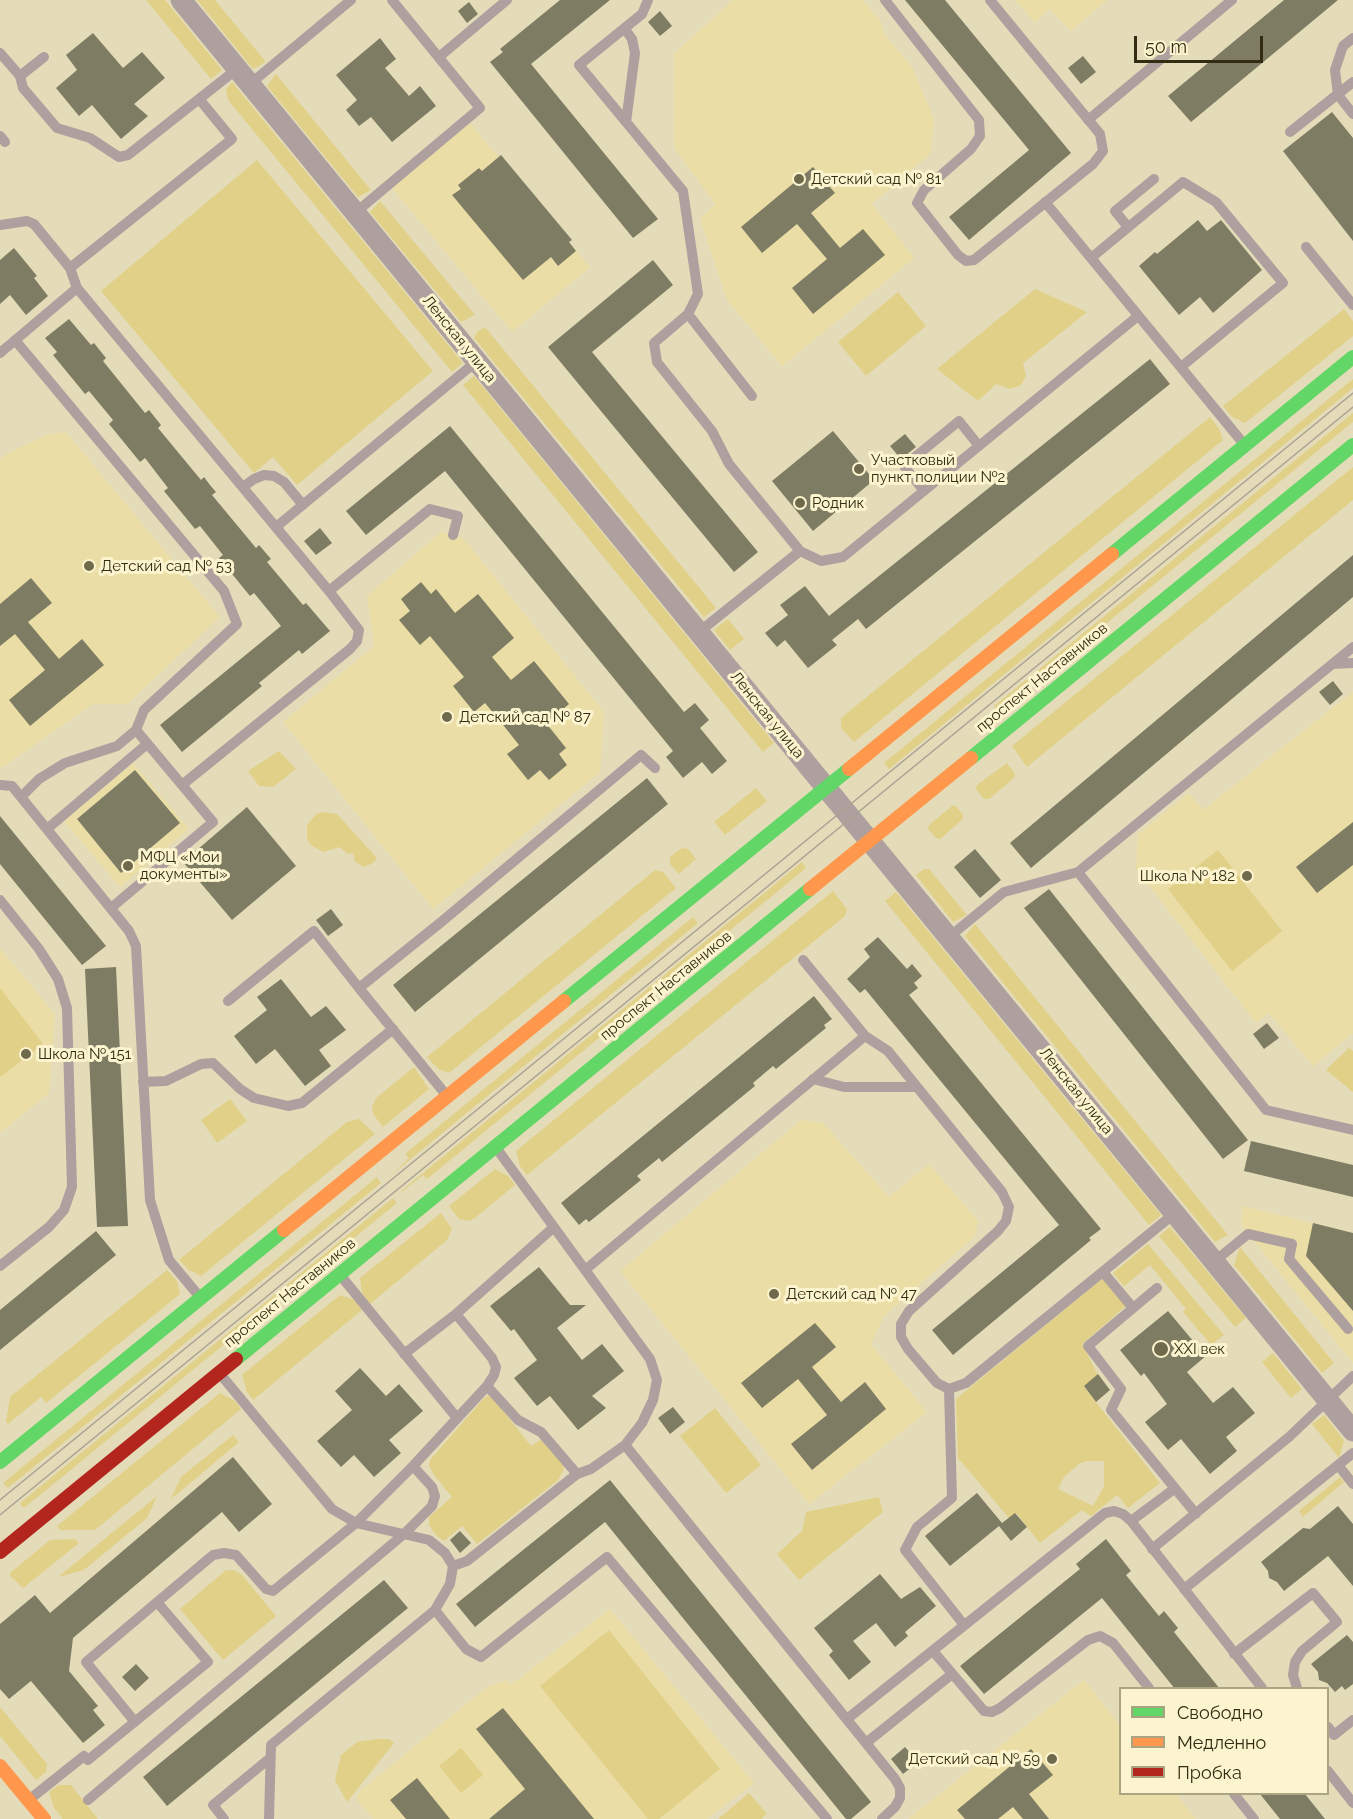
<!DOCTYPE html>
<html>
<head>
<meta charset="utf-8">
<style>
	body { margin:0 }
	#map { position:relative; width:1353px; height:1819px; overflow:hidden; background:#e4dcb9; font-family:Raleway,sans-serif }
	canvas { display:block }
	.legend { position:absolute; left:1119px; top:1687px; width:210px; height:108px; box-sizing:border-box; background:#fcf4ce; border:2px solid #aba483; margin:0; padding:8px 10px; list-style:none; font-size:18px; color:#322c13 }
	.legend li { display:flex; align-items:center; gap:12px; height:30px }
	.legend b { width:30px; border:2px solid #aba483 }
	.scale { position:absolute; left:1134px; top:36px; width:129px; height:27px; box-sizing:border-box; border:3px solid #322c13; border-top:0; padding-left:8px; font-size:18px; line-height:21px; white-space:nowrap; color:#322c13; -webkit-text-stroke:4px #fcf4ce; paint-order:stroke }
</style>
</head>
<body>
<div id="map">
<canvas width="1353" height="1819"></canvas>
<ul class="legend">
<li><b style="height:8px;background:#63d668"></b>Свободно</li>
<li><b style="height:8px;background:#ff974d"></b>Медленно</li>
<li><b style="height:8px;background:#b3261e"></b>Пробка</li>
</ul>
<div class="scale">50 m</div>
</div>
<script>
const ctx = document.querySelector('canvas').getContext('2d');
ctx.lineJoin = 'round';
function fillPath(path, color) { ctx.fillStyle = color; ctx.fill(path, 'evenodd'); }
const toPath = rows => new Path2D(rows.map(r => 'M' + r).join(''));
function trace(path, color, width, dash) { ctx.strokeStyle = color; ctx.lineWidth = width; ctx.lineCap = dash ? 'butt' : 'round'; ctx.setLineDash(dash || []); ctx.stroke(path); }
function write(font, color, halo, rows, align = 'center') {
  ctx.font = font + ' Raleway,sans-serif'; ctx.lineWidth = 6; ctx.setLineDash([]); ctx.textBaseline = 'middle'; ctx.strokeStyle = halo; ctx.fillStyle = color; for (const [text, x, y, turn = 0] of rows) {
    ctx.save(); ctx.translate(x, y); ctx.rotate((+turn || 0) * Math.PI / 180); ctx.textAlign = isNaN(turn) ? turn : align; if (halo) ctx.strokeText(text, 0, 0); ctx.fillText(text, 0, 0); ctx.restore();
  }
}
fillPath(toPath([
	[733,0,863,0,881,22,884,34,912,67,934,119,931,153,872,204,914,258,782,366,727,300,700,219,715,204,674,148,674,54],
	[1015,0,1107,0,1071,31,1050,9,1035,23],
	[465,117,590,267,512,332,387,182],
	[66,432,220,617,127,704,93,704,0,769,0,460,10,452,49,434],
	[441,532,463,538,604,712,600,772,433,909,283,722,374,646,367,596],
	[1353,692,1353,1033,1313,1066,1269,1013,1256,1023,1136,869,1138,834,1189,793,1203,810],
	[133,763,189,829,120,887,64,821],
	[0,948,55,1014,49,1093,0,1133],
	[801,1120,823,1123,889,1197,929,1164,978,1221,975,1236,884,1316,871,1344,927,1412,809,1504,620,1271],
	[1242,1206,1353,1233,1353,1363,1241,1225],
	[610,1609,754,1783,707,1819,373,1819,356,1798,360,1791,487,1687,507,1680,511,1685],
	[1084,1680,1120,1725,1120,1794,1176,1794,1196,1819,908,1819]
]), '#eadda6');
fillPath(toPath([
	[146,0,165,0,222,70,211,79],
	[197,0,215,0,266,62,253,69],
	[276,74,371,190,358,197,267,86],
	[232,82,463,363,452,372,228,100,226,89],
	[257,160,433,371,297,485,273,457,254,473,101,291],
	[380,201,475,315,461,322,370,212],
	[1035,289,1087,312,1023,363,1026,376,1021,385,1010,389,996,384,978,401,937,369],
	[898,292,926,326,866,376,838,342],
	[1344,309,1353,321,1353,336,1245,423,1232,417,1223,406],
	[485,327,716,608,704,617,474,338,477,332],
	[474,376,774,743,763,752,463,385],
	[1353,379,1353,388,889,769,884,763],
	[1353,413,1353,422,999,711,994,706],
	[1210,417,1219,429,1223,440,854,742,841,728,841,718],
	[1353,467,1353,500,1027,767,1012,746],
	[728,619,744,639,730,650,714,630],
	[279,751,296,769,273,787,259,786,248,771],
	[1007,763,1015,774,1014,778,989,799,984,799,976,789,977,785],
	[756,788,767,801,725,835,714,822],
	[952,806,956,806,963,815,963,819,940,839,936,838,928,829,929,825],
	[322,812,337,814,377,858,373,863,364,867,355,862,353,853,348,854,339,847,323,852,311,845,307,839,307,825,316,814],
	[682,848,688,849,696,859,679,874,670,864,670,857],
	[1218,850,1282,931,1232,971,1168,889],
	[802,862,806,868,427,1179,423,1175,402,1192,401,1191],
	[924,869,929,869,967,915,953,922,916,875],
	[655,870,663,872,676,888,449,1073,438,1069,427,1057],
	[833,891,847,909,845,916,527,1175,520,1166,516,1151],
	[896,892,1161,1215,1149,1225,885,901],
	[693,917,698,923,390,1176,409,1158,405,1154],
	[975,924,1228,1235,1215,1242,965,936],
	[0,988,43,1044,0,1077],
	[1349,1048,1353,1051,1353,1092,1326,1070],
	[414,1067,429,1089,383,1127,373,1114,372,1108,376,1098],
	[230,1099,247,1121,217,1143,201,1120],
	[359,1119,375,1134,201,1276,189,1270,179,1260,347,1122],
	[495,1169,508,1176,515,1185,475,1218,470,1221,459,1219,449,1206],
	[377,1177,381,1183,8,1488,3,1483],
	[393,1198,397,1203,24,1508,20,1503],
	[441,1213,452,1229,447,1240,370,1304,362,1293,360,1278],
	[1170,1227,1246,1318,1235,1327,1159,1236],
	[1148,1244,1224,1335,1211,1345,1183,1312,1186,1309,1150,1265,1124,1286,1113,1273],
	[1240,1247,1334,1363,1322,1373,1234,1265],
	[167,1270,177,1281,180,1294,46,1403,41,1397,8,1424,6,1421,10,1397],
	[1103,1278,1126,1306,1082,1344,1098,1375,1084,1387,1160,1483,1128,1508,1117,1495,1091,1516,1082,1510,1040,1543,1016,1513,1009,1518,958,1458,956,1399],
	[1087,1461,1104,1461,1104,1486,1093,1506,1058,1489,1064,1477,1079,1464],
	[340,1295,355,1300,362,1310,253,1400,247,1392,242,1375],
	[1273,1353,1302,1389,1291,1398,1262,1362],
	[220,1393,235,1401,241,1409,95,1530,60,1530,57,1526],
	[488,1396,493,1398,531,1446,542,1439,563,1462,564,1469,558,1480,477,1544,462,1526,444,1541,436,1535,429,1525,429,1517,452,1497,434,1475,429,1466,430,1460,484,1398],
	[715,1408,761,1465,726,1493,680,1436],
	[1324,1415,1344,1440,1339,1458,1312,1424],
	[233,1435,239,1442,170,1500,181,1477],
	[1340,1477,1344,1482,1303,1517,1299,1511],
	[157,1496,147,1518,84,1570,58,1577],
	[879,1497,883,1512,799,1580,777,1554,802,1531,806,1512],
	[75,1539,79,1543,23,1588,10,1576,10,1573,50,1540],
	[226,1570,234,1570,242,1575,276,1616,223,1660,180,1609],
	[609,1630,720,1769,659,1819,648,1819,540,1686],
	[0,1707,47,1764,46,1772,36,1780,0,1736],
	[377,1739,389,1739,394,1743,347,1802,335,1780,341,1755,357,1742],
	[461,1748,483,1775,461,1793,439,1766],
	[59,1785,71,1785,98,1819,63,1819,54,1808,49,1792],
	[749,1793,767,1814,761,1819,718,1819]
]), '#e1d087');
fillPath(toPath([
	[560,0,610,0,531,64,658,219,633,238,490,62,503,52,500,49],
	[905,0,945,0,1071,153,969,240,949,217,1029,150],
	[1284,0,1338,0,1191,122,1168,96],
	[469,2,478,14,467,23,458,11],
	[660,11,672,26,660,36,648,22],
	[93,33,123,68,142,52,165,78,134,104,148,116,121,139,92,105,79,116,56,88,77,70,66,55],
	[380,38,396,59,385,68,409,96,420,86,436,106,392,142,371,117,359,126,355,121,346,110,357,100,336,75],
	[1083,56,1096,72,1081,84,1068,68],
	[1332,112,1353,138,1353,241,1283,151],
	[501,155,572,240,569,242,576,251,558,266,551,257,523,280,452,195,461,189,458,185,479,168,482,171],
	[813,167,835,193,811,213,840,248,863,229,885,255,813,314,792,288,827,259,797,224,762,253,741,227],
	[1198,220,1207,231,1221,220,1262,270,1213,313,1200,297,1179,315,1139,266,1155,252,1157,254],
	[14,248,37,276,34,278,48,296,26,315,10,295,0,304,0,260],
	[653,260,673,285,592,352,758,552,734,572,548,347],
	[69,319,91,345,94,343,106,358,103,361,145,413,149,410,161,425,158,428,201,480,204,477,210,485,216,492,212,495,256,548,259,545,271,559,267,562,303,605,306,603,330,631,302,654,299,650,259,683,262,686,182,752,160,725,281,626,254,593,250,596,219,558,223,555,200,526,195,529,164,491,168,488,145,458,140,462,109,424,113,420,89,391,85,394,53,355,57,352,45,338],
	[1150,359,1170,384,866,629,858,619,832,640,837,645,808,668,785,640,777,647,765,633,788,615,780,605,805,586,829,616],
	[450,426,684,712,695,703,709,720,700,728,727,761,712,774,702,762,683,778,666,757,673,751,445,471,366,535,346,511],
	[833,431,874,480,813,531,772,481],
	[905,434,916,447,901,459,890,446],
	[320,528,332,543,316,555,304,541],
	[1353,555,1353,597,1031,868,1010,843],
	[31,578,52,603,28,622,59,659,82,639,104,665,30,726,9,700,45,670,15,634,0,646,0,604],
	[421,582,431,594,436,589,455,613,478,594,514,638,492,657,511,680,534,661,569,704,546,723,566,748,559,754,567,765,549,780,540,770,528,780,507,754,519,745,500,721,485,703,474,712,453,686,464,677,430,636,420,645,399,620,410,611,401,599],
	[1333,681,1343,694,1330,705,1319,692],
	[135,770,180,823,121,873,77,819],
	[647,778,668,804,415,1012,393,985],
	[247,807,296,866,232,920,183,862],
	[0,816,106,946,82,965,0,864],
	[1353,822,1353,865,1317,893,1296,867],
	[975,849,1001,880,980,898,954,867],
	[1049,889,1248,1140,1223,1159,1024,908],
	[331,909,343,925,328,936,316,920],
	[878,937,907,969,912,964,922,976,914,983,918,988,909,995,1101,1229,1089,1238,1091,1240,953,1355,932,1330,1059,1225,865,989,860,993,847,979,870,957,864,949],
	[116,967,128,1226,97,1227,85,969],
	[281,979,311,1017,326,1006,346,1030,319,1050,331,1066,305,1086,275,1049,256,1064,234,1036,267,1010,257,997],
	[814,996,832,1019,824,1025,826,1028,776,1069,773,1066,753,1083,755,1086,662,1162,659,1158,637,1176,641,1180,589,1222,586,1219,579,1225,561,1203],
	[1267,1023,1279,1038,1264,1049,1253,1034],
	[1251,1141,1353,1165,1353,1197,1244,1171],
	[1313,1223,1353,1233,1353,1311,1306,1256],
	[96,1231,116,1255,0,1350,0,1310],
	[539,1267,570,1305,586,1305,557,1328,582,1360,602,1344,624,1371,592,1396,606,1408,578,1430,550,1396,537,1406,514,1378,537,1360,514,1329,511,1331,490,1306],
	[1168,1311,1199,1348,1213,1350,1187,1372,1213,1403,1233,1387,1255,1413,1226,1437,1237,1451,1210,1474,1181,1439,1168,1450,1145,1422,1167,1404,1144,1373,1141,1376,1120,1350],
	[815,1323,836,1347,812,1367,841,1402,865,1382,886,1409,812,1470,791,1444,827,1415,798,1379,762,1408,741,1383],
	[360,1368,386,1396,399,1384,423,1411,389,1440,401,1453,374,1477,354,1455,341,1467,317,1441,352,1410,335,1391],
	[1098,1374,1110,1390,1096,1402,1084,1386],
	[673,1407,685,1422,670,1434,658,1418],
	[233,1457,272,1504,239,1532,222,1512,73,1638,69,1671,98,1706,93,1710,105,1725,83,1743,31,1681,9,1699,0,1689,0,1624,35,1595,50,1613],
	[610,1480,871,1802,851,1819,846,1819,605,1522,475,1627,456,1604],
	[977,1493,1002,1523,1015,1513,1027,1527,1011,1541,999,1526,950,1566,925,1536],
	[1338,1506,1353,1524,1353,1586,1328,1556,1284,1591,1277,1582,1269,1578,1268,1571,1261,1562,1303,1528,1310,1529],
	[460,1531,471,1543,460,1553,450,1540],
	[1106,1539,1131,1571,1126,1575,1159,1616,1164,1611,1178,1628,1174,1632,1220,1689,1175,1689,1102,1598,984,1694,960,1666,1080,1569,1076,1564],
	[880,1574,901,1599,920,1587,936,1606,905,1632,908,1636,895,1647,876,1623,853,1641,871,1662,849,1680,829,1655,833,1651,814,1628],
	[384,1580,408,1608,167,1806,143,1777],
	[1347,1635,1353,1642,1353,1684,1345,1690,1342,1686,1335,1692,1327,1683,1319,1680,1318,1672,1311,1664],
	[136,1664,149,1678,135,1691,122,1677],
	[503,1708,594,1819,489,1819,525,1789,476,1729],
	[905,1747,918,1762,903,1774,891,1759],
	[1031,1749,1053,1775,1029,1794,1049,1819,1023,1819,1013,1807,998,1819,965,1819,957,1810],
	[417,1778,450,1819,406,1819,390,1800],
	[1260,1794,1305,1794,1325,1819,1280,1819]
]), '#7e7c63');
trace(toPath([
	[648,0,642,14,579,65,683,191,698,294,688,314,654,343,657,362,712,431,729,464,800,551,821,561,843,557,1138,316],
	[885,0,979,120,980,136,971,149,924,190,917,203,958,255,966,261,974,260,1093,164,1103,151,1100,134,990,0],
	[625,29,632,39,635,53,626,122],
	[1353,38,1343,46,1335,70,1338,95,1353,114],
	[0,53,20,76,23,88,57,128,90,138,119,157,128,155,237,69],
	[439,57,507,0],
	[20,76,44,57],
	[250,84,351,0],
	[1088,120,1232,0],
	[1290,132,1353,82],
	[0,136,5,142],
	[1045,202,1243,443],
	[355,213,480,108,392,0],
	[0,225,27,221,34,224,70,268,77,288,0,353],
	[1128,227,1115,211,1154,179],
	[1306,247,1353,305],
	[1091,258,1183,182,1216,202,1283,283,1181,367],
	[70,268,232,139,200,100],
	[688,314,752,396],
	[15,340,224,591,237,624,144,710,136,730,182,785,350,649,357,641,359,630,329,591,77,288],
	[243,487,254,479,264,475,274,476,284,482,303,505],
	[924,491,904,466,959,421,979,446],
	[276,527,477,361],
	[329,591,430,509,458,516,453,535],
	[699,632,800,551],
	[1332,664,1353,663],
	[0,785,12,786,21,797,129,931,136,946,150,1200,169,1260,199,1296],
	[21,797,39,779,65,763,117,746,136,730],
	[47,829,147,744],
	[1078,872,1266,1110,1353,1130],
	[0,900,39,949,58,979,67,1008,72,1187,64,1210,49,1227,0,1266],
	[111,908,213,822,182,785],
	[949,937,1004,892,1078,872,1353,647],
	[803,960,865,1036,888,1051,1002,1192,1009,1207,1006,1221,998,1231,909,1311,901,1324,901,1337,908,1349,937,1383,949,1389,966,1383,1175,1213],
	[228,1001,314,931,359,988],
	[813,1079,844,1087,916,1087],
	[143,1082,166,1081,201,1064,213,1063,240,1089,254,1098,288,1106,302,1103,393,1029],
	[447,1096,359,988,440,923,641,755,655,768],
	[1215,1261,1248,1234,1292,1244,1289,1259,1348,1329],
	[585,1270,865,1036],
	[1103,1272,1133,1308],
	[341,1276,457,1418],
	[1157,1288,1088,1346,1121,1389,1111,1410,1196,1514],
	[404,1354,456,1314,554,1227],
	[221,1375,332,1509,356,1523,429,1540,445,1553,453,1566,450,1584,435,1610,271,1745,269,1819],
	[487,1386,518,1420,541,1432,577,1474],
	[949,1389,952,1498,917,1527,905,1550,964,1625],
	[625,1445,895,1779,900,1788,900,1798,895,1807,882,1819],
	[1338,1465,1353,1484],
	[1131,1521,1174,1489],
	[1152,1549,1289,1437,1353,1376],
	[453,1566,467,1561,577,1474,591,1469,625,1445,642,1423,653,1400,657,1380,650,1359,497,1149],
	[1184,1589,1353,1453],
	[435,1610,466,1649,481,1657,607,1557,827,1819],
	[933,1651,984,1711,992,1712,1000,1708,1088,1640,1100,1636,1113,1643,1149,1688],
	[1234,1654,1313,1593,1337,1622,1302,1651,1295,1662,1293,1675,1297,1688],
	[847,1719,1105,1513,1114,1511,1123,1514,1131,1521,1262,1688],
	[135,1722,86,1662,213,1555,224,1553,236,1555,266,1589,273,1591,356,1523,413,1466,487,1386,494,1375,496,1367,492,1358,456,1314],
	[1328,1727,1334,1735,1353,1720],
	[866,1743,952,1674],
	[1328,1771,1353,1803],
	[1234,1794,1254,1819],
	[30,1799,84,1756,88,1760,208,1662,157,1602],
	[88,1800,404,1534,432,1506,435,1496,432,1487,413,1466],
	[224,1819,213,1805,270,1758]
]), '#ada09e', 10);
trace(toPath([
	[181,0,1353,1431]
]), '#ada09e', 21);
trace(toPath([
	[1112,554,1353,357],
	[971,758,1353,445],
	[564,1001,849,769],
	[236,1359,810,889],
	[0,1462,284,1230]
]), '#63d668', 14);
trace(toPath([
	[849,769,1112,554],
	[810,889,971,758],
	[284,1230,564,1001],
	[0,1766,44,1819]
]), '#ff974d', 14);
trace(toPath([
	[0,1552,236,1359]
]), '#b3261e', 14);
trace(toPath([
	[0,1500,1353,393],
	[0,1515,1353,407]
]), '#ada394', 1.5);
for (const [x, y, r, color] of [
	[799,179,6,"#706a4d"],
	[859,469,6,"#706a4d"],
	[800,503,6,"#706a4d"],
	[89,566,6,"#706a4d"],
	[447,717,6,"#706a4d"],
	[128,866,6,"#706a4d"],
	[1247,876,6,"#706a4d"],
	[26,1054,6,"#706a4d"],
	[774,1294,6,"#706a4d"],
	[1161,1349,8,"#706a4d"],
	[1052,1759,6,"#706a4d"]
]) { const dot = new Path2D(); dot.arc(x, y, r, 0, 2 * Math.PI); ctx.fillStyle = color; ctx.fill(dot); trace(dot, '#fcf4ce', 2); }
write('15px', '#322c13', '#fcf4ce', [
	["Детский сад № 81",811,179],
	["Участковый",871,460],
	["пункт полиции №2",871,477],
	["Родник",812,503],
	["Детский сад № 53",101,566],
	["Детский сад № 87",459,717],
	["МФЦ «Мои",140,857],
	["документы»",140,874],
	["Школа № 182",1235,876,"right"],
	["Школа № 151",38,1054],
	["Детский сад № 47",786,1294],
	["XXI век",1174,1349],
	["Детский сад № 59",1040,1759,"right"]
], 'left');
write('15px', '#322c13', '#fcf4ce', [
	["Ленская улица",459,339,51],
	["проспект Наставников",1042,678,-39],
	["Ленская улица",767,715,51],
	["проспект Наставников",666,986,-39],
	["Ленская улица",1076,1091,51],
	["проспект Наставников",290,1293,-39]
]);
</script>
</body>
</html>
